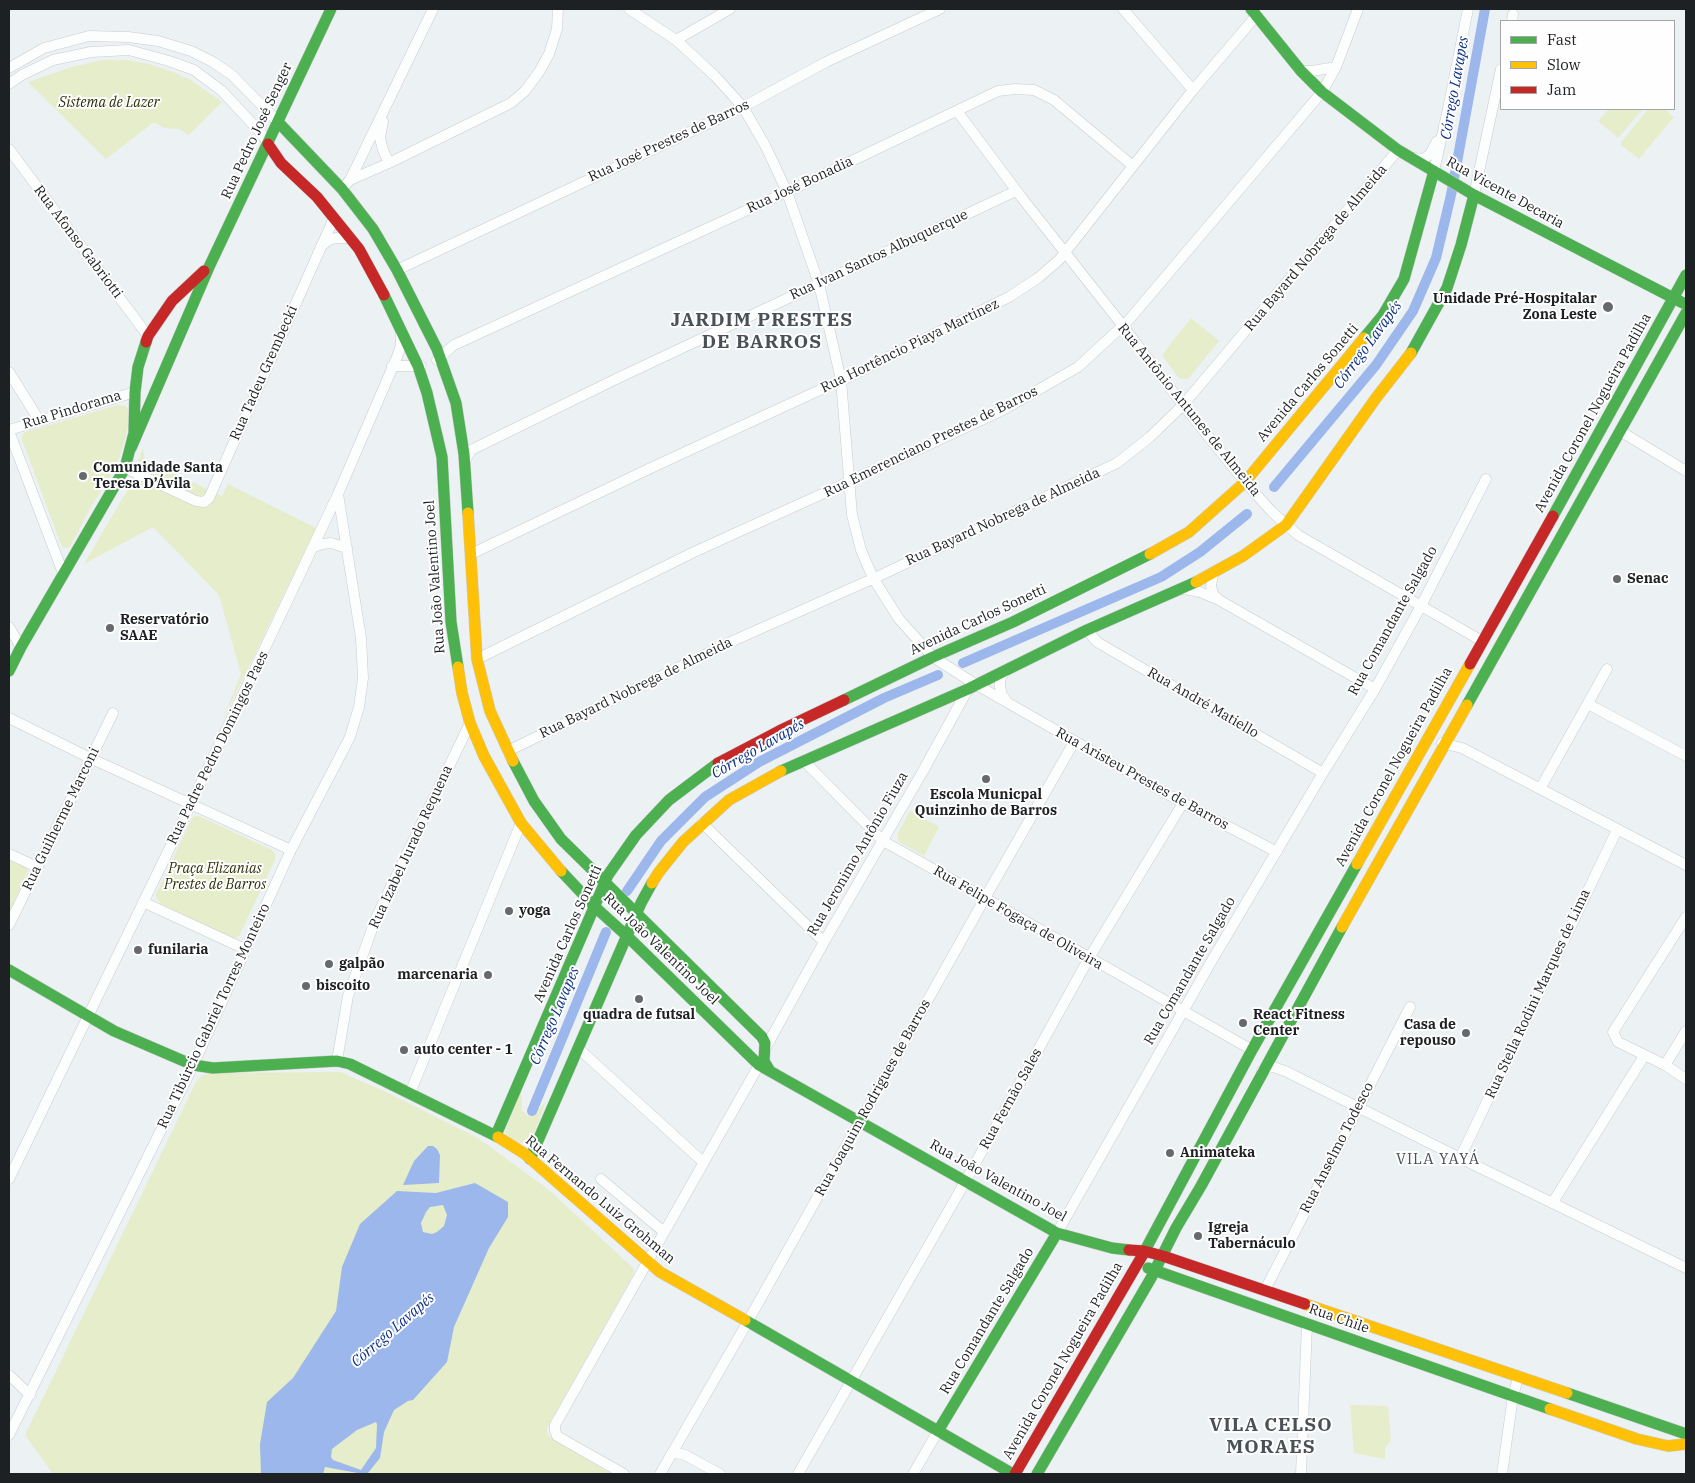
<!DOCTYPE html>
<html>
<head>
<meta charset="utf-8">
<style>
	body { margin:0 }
	#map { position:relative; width:1695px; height:1483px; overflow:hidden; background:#ecf1f4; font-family:"IBM Plex Serif",serif }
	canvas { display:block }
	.frame { position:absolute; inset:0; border:10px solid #1e2123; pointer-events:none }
	.legend { position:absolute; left:1500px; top:20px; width:175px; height:90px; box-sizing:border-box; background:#fefefe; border:1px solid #a4a6a6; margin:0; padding:6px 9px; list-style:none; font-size:15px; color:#1e2123 }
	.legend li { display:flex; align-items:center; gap:10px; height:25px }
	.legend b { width:25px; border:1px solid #a4a6a6 }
</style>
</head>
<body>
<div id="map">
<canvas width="1695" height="1483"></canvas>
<div class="frame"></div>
<ul class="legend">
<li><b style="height:6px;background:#4caf50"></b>Fast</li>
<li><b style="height:6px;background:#ffc107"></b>Slow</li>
<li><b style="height:6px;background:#c62828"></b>Jam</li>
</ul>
</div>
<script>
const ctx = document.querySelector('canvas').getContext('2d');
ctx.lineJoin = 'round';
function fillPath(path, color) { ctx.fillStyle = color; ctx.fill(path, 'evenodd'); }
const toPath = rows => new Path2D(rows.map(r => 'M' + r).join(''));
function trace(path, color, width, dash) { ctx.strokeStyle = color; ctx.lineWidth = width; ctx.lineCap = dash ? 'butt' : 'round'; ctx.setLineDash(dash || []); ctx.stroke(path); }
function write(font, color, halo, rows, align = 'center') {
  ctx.font = font + ' "IBM Plex Serif",serif'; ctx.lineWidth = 4; ctx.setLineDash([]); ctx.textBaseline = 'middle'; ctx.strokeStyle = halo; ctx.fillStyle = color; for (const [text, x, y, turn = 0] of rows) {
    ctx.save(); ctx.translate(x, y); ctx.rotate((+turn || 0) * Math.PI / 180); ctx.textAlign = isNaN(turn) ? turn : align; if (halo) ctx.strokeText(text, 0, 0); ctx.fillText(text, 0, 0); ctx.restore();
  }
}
fillPath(toPath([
	[102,60,126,60,149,64,173,72,191,80,222,102,189,135,179,129,164,128,154,122,106,159,28,82,72,67],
	[1609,109,1643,109,1618,138,1598,121],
	[1648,109,1664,109,1674,117,1639,159,1620,144],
	[1191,318,1219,341,1188,379,1182,379,1178,377,1162,355],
	[118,405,126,406,130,413,126,436,116,467,91,507,70,547,66,548,62,547,22,440,22,435,25,432],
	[143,448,145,460,222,496,228,484,316,528,221,724,241,674,219,595,153,527,84,564,128,489],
	[910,811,939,827,924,856,898,841,898,833],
	[195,816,199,816,272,850,275,854,275,860,239,936,235,938,231,938,161,904,155,896,192,818],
	[9,860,27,867,28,870,9,914],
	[340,1072,384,1091,478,1138,549,1190,631,1266,634,1269,633,1275,547,1428,547,1433,550,1437,611,1474,53,1474,25,1435,196,1082,201,1076,208,1073],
	[521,1089,522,1110,528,1116,537,1111,546,1101,534,1134,525,1143,516,1143,509,1139,505,1132],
	[1350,1405,1388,1406,1391,1441,1385,1448,1385,1459,1354,1453]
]), '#e6edcb');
fillPath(toPath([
	[428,1146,433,1146,437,1149,440,1155,439,1183,403,1185,414,1161],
	[475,1183,508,1202,508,1217,489,1248,454,1327,447,1362,413,1400,408,1401,394,1410,384,1432,380,1458,368,1473,363,1474,325,1467,323,1474,261,1474,260,1444,267,1402,293,1378,336,1311,342,1267,360,1224,397,1191,436,1193],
	[443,1205,447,1215,444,1226,437,1232,432,1234,423,1232,421,1223,426,1212,430,1207],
	[376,1422,377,1424,376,1448,361,1470,333,1460,331,1457,332,1449,357,1430]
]), '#9cb7ec');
trace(toPath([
	[1274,487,1376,365,1413,311,1436,258,1451,195,1485,9],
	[963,663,1161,577,1200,552,1247,514],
	[627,891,661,841,705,797,759,762,884,698,938,675],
	[532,1111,606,932]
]), '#9cb7ec', 10);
const street = toPath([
	[629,9,676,40,715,76,743,107,766,147,787,192,819,284,841,380,852,515,861,550,873,578,899,619,933,657,975,684,1183,803,1277,852],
	[1123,9,1193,90],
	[1512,21,1513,14],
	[676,40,730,9],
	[9,68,44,48,89,36,128,37,158,41,191,51,213,62,232,75,279,123],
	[1301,71,1312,71,1336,67],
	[9,84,22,75,53,60,91,52,129,50,169,61,194,70,222,91,261,133,268,144],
	[957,111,1022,198,1123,326,1183,405,1245,482,1272,512,1298,535,1482,641],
	[383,121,380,138,383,150,389,163],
	[9,149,148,336],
	[1414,158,1424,159,1430,154,1437,141],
	[1434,171,1448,109,1468,9],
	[350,180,433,9],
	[342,189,350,180,389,163,511,103,525,91,539,72,549,54,557,29,558,9],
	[1474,195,1501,69],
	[321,246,329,240,336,238,349,238],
	[397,270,743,107,826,62,940,9],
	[437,360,454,345,793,189,998,91,1015,89,1034,90,1054,100,1133,166],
	[392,366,421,366],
	[9,372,39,420],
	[9,430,135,392],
	[9,431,63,573],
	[1620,431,1686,471],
	[465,461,471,450,616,379,1016,191],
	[125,468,196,501,204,502,209,498,334,218],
	[314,547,322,544,331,543,347,548],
	[471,554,655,466,848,377,1009,297,1038,278,1059,260,1193,90,1256,16],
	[1213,574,1211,586,1213,594,1218,599],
	[1184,589,1200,592,1219,600,1375,689],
	[9,627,21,647],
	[1087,630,1097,642,1323,773],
	[477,659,694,552,855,479,1003,410,1078,367,1128,321,1322,92,1336,67,1358,9],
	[1006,670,1000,679,1000,687,1002,695,1007,702],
	[1588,704,1686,756],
	[9,718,90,758,291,850],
	[1442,743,1462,748,1686,865],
	[508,751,735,640,879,576,1117,463,1150,437,1183,405,1398,150],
	[804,761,883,841,985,898,1252,1050],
	[1540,789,1607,669],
	[702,823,824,942],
	[9,854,37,867],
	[143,902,245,949],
	[1686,917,1613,1032,1618,1042,1665,1065,1686,1079],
	[9,925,113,713],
	[578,1048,703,1162],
	[765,1049,824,942,923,771,968,689],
	[337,1061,348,996,376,918,470,723],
	[1665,1065,1686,1031],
	[1262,1071,1268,1068,1273,1067,1285,1071,1460,1158,1686,1268],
	[410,1093,521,823],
	[1460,1158,1617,830],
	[9,1179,191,804,338,494,397,357,401,345,401,333],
	[601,1179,664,1232],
	[1553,1202,1644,1056],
	[1057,1233,1211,962,1323,773,1375,689,1421,606,1486,479],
	[1265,1290,1410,1007],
	[9,1375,30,1395],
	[9,1435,190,1072,291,850,350,737,359,707,363,678,361,638,338,494],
	[671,1454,676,1453,685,1455,720,1474],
	[624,1474,557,1436,555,1430,555,1425,759,1065],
	[660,1474,747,1323,985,898,1074,742],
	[798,1474,965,1182,1089,958,1183,803],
	[913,1474,938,1431],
	[1301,1474,1307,1324],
	[1502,1474,1513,1396,1518,1378]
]);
const fast = toPath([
	[1251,9,1301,71,1322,92,1398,150,1474,195,1683,303],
	[279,123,342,189,373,229,397,270,437,349,456,403,464,454,468,513],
	[384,295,418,366,427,393,442,457,451,622,458,667],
	[1364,338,1383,315,1404,279,1434,171],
	[1411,353,1447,288,1461,245,1474,195],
	[131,448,209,267,331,9],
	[1553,516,1686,275],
	[9,671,21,647,125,468,134,433,135,392,138,367,146,342],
	[844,700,933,657,1013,622,1150,554],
	[1467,705,1686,313],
	[513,761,534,801,561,839,762,1037,765,1043,764,1061,770,1071],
	[781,771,968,689,1087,630,1196,582],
	[561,871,595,907,627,936,759,1065,1057,1233,1112,1248,1129,1250],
	[9,970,114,1031,193,1065,213,1068,337,1061,350,1064,498,1137],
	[496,1135,608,875,636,835,669,800,718,763],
	[530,1159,641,903,652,883],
	[1142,1256,1252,1050,1357,864],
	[1148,1268,1550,1409],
	[745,1320,1013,1474],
	[1567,1393,1686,1434],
	[938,1431,1057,1233],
	[1037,1474,1151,1278,1176,1228,1201,1186,1342,927]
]);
const slow = toPath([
	[468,513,477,659,490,711,513,761],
	[1150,554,1189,532,1245,482,1364,338],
	[1196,582,1243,556,1286,525,1376,398,1411,353],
	[458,667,462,693,470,723,484,756,521,823,561,871],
	[1357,864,1470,664],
	[652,883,659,872,683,842,729,800,781,771],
	[1342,927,1467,705],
	[498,1137,525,1154,660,1272,745,1320],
	[1305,1304,1567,1393],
	[1550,1409,1637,1439,1668,1446,1686,1444]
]);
const jam = toPath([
	[268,144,281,163,317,197,359,249,384,295],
	[146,342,148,336,172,301,204,271],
	[1470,664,1553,516],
	[718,763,779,731,844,700],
	[1129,1250,1144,1251,1163,1256,1305,1304],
	[1015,1474,1142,1256]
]);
trace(street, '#c9ccce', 11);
trace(fast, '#c9ccce', 12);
trace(slow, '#c9ccce', 12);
trace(jam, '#c9ccce', 12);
trace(street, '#fcfdfd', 10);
trace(fast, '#4caf50', 11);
trace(slow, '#ffc107', 11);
trace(jam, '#c62828', 11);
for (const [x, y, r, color] of [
	[1608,307,6,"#666a6c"],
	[83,476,5,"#666a6c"],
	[1617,579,5,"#666a6c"],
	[110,628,5,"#666a6c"],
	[986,779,5,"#666a6c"],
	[509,911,5,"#666a6c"],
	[138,950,5,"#666a6c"],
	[329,964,5,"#666a6c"],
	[488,975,5,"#666a6c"],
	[306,986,5,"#666a6c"],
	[639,999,5,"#666a6c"],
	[1243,1023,5,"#666a6c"],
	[1466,1033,5,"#666a6c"],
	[404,1050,5,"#666a6c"],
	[1170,1153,5,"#666a6c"],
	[1198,1236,5,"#666a6c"]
]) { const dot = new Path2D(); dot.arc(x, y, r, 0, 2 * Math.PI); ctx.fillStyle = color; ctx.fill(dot); trace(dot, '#fefefe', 2); }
write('italic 14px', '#2d3007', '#fefefe', [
	["Sistema de Lazer",109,103],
	["Praça Elizanias",215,869],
	["Prestes de Barros",215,885]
]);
write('14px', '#1e2123', '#fefefe', [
	["Rua Pedro José Senger",257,131,-65],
	["Rua José Prestes de Barros",669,141,-25],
	["Rua José Bonadia",800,185,-25],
	["Rua Vicente Decaria",1505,193,29],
	["Rua Afonso Gabriotti",78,242,53],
	["Rua Bayard Nobrega de Almeida",1316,248,-50],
	["Rua Ivan Santos Albuquerque",879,255,-25],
	["Rua Hortêncio Piaya Martinez",910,346,-26],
	["Rua Tadeu Grembecki",264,373,-66],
	["Avenida Carlos Sonetti",1308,383,-50],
	["Rua Pindorama",72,410,-17],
	["Rua Antônio Antunes de Almeida",1189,410,51],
	["Avenida Coronel Nogueira Padilha",1593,413,-61],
	["Rua Emerenciano Prestes de Barros",931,442,-26],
	["Rua Bayard Nobrega de Almeida",1003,517,-25],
	["Rua João Valentino Joel",435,577,-94],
	["Avenida Carlos Sonetti",978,620,-25],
	["Rua Comandante Salgado",1393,621,-61],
	["Rua Bayard Nobrega de Almeida",636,688,-26],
	["Rua André Matiello",1203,703,30],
	["Rua Padre Pedro Domingos Paes",218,748,-64],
	["Avenida Coronel Nogueira Padilha",1394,767,-61],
	["Rua Aristeu Prestes de Barros",1142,779,29],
	["Rua Guilherme Marconi",61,819,-64],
	["Rua Izabel Jurado Requena",411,847,-65],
	["Rua Jeronimo Antônio Fiuza",858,854,-60],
	["Rua Felipe Fogaça de Oliveira",1018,918,30],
	["Avenida Carlos Sonetti",568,934,-66],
	["Rua João Valentino Joel",661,949,44],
	["Rua Comandante Salgado",1190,971,-60],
	["Rua Stella Rodini Marques de Lima",1538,994,-65],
	["Rua Tibúrcio Gabriel Torres Monteiro",214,1016,-65],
	["Rua Joaquim Rodrigues de Barros",873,1098,-61],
	["Rua Fernão Sales",1011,1099,-61],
	["Rua Anselmo Todesco",1337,1148,-63],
	["Rua João Valentino Joel",998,1181,29],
	["Rua Fernando Luiz Grohman",600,1200,40],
	["Rua Chile",1339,1319,19],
	["Rua Comandante Salgado",987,1321,-59],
	["Avenida Coronel Nogueira Padilha",1063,1361,-60]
]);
write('bold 14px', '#1e2123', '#fefefe', [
	["Unidade Pré-Hospitalar",1597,299,"right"],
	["Zona Leste",1597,315,"right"],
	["Comunidade Santa",93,468],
	["Teresa D’Ávila",93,484],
	["Senac",1627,579],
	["Reservatório",120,620],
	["SAAE",120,636],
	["Escola Municpal",986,795,"center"],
	["Quinzinho de Barros",986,811,"center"],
	["yoga",519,911],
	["funilaria",148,950],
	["galpão",339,964],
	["marcenaria",478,975,"right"],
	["biscoito",316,986],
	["quadra de futsal",639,1015,"center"],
	["React Fitness",1253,1015],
	["Center",1253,1031],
	["Casa de",1456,1025,"right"],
	["repouso",1456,1041,"right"],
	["auto center - 1",414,1050],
	["Animateka",1180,1153],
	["Igreja",1208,1228],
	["Tabernáculo",1208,1244]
], 'left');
write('italic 15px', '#0d3186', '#fefefe', [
	["Córrego Lavapes",1455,88,-80],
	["Córrego Lavapés",1368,345,-54],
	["Córrego Lavapés",758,749,-30],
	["Córrego Lavapes",555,1016,-67],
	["Córrego Lavapés",393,1330,-41]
]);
ctx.letterSpacing = '1px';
write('15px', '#4a5156', '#fefefe', [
	["VILA YAYÁ",1438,1160]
]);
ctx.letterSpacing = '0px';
ctx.letterSpacing = '1px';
write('bold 19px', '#4a5156', '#fefefe', [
	["JARDIM PRESTES",762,321],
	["DE BARROS",762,343],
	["VILA CELSO",1271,1426],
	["MORAES",1271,1448]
]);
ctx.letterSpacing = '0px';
</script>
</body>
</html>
